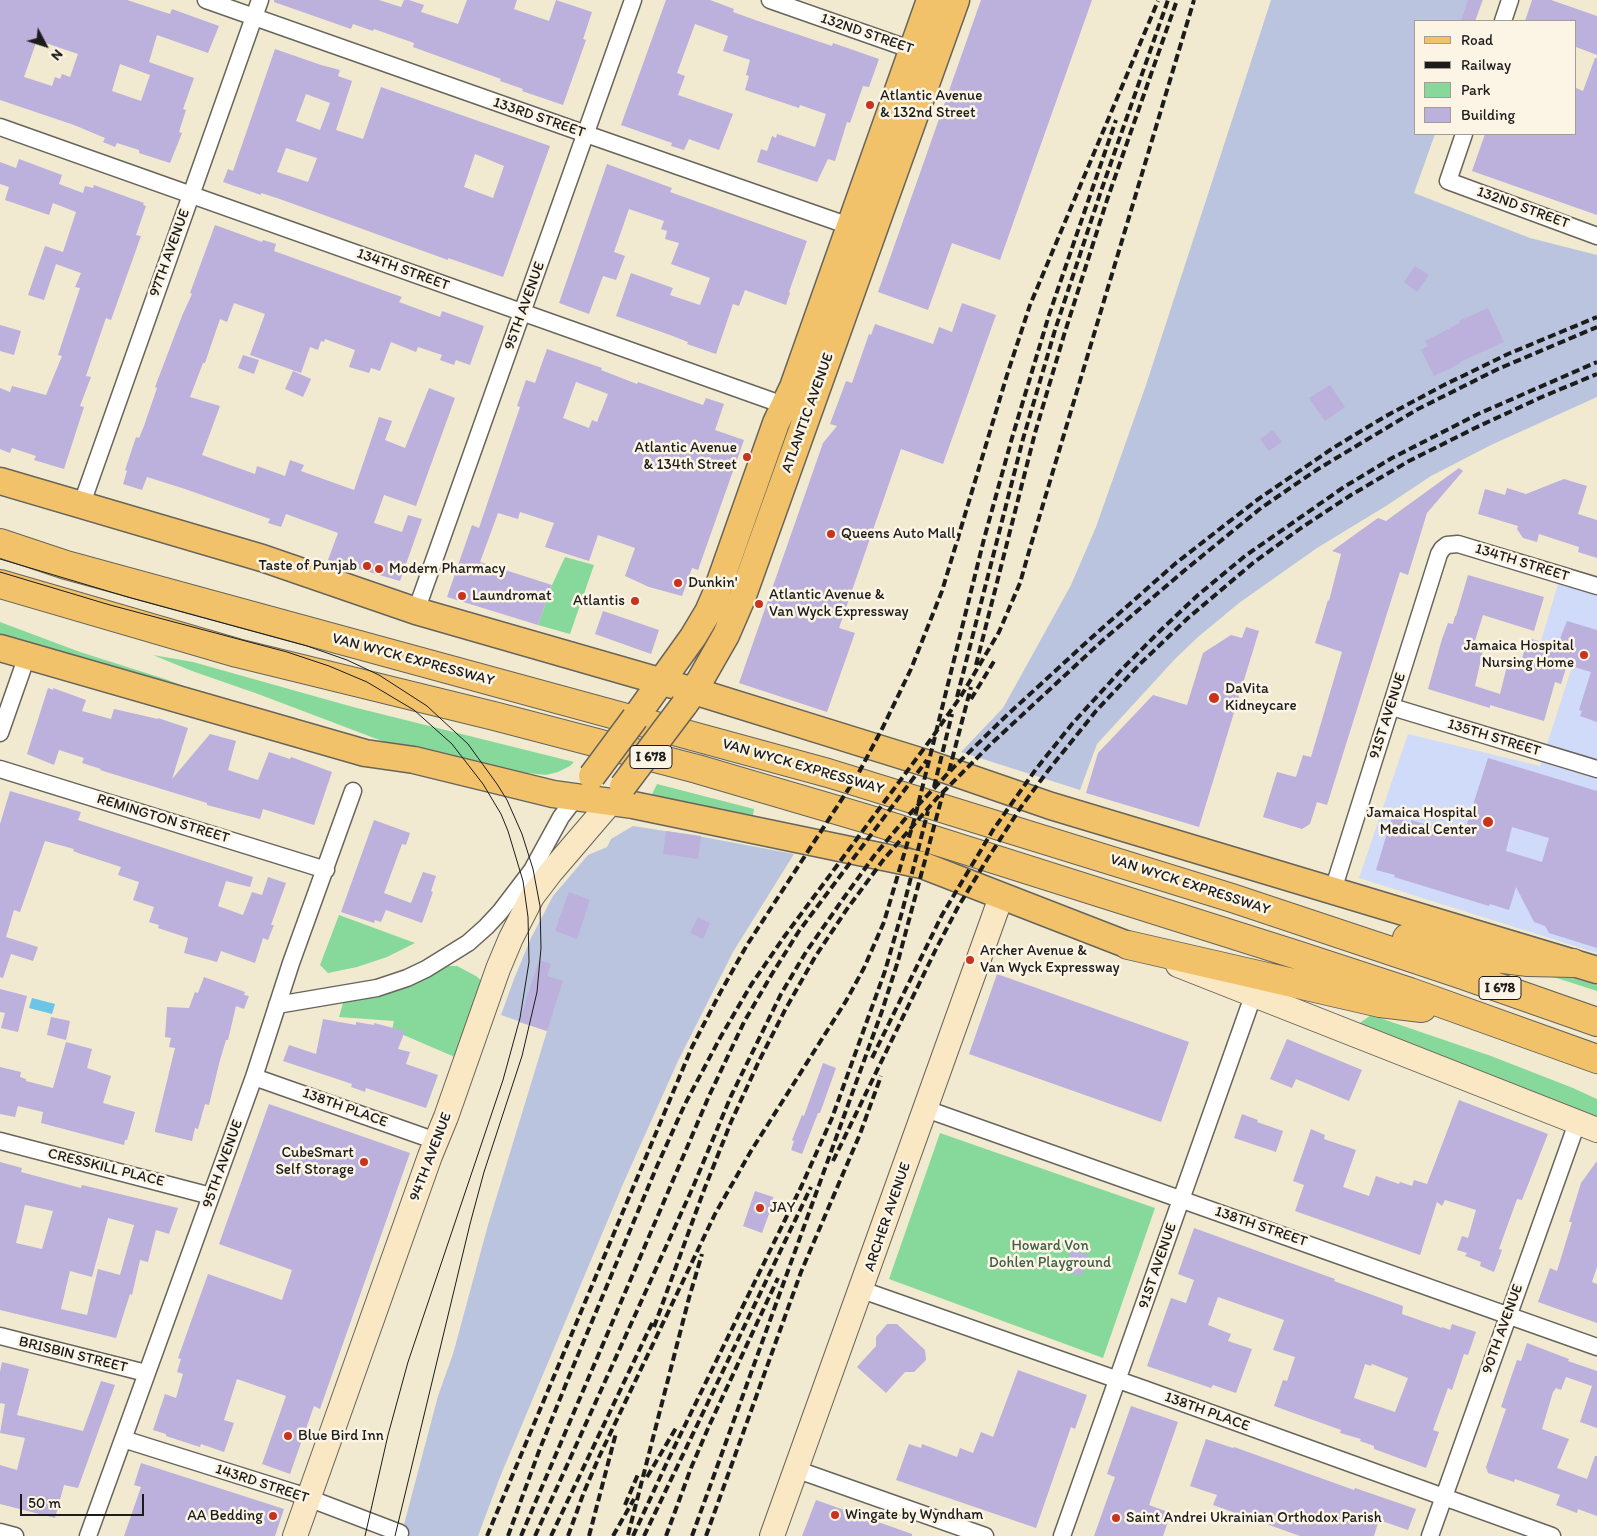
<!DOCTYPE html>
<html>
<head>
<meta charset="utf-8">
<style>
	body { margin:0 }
	#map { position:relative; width:1597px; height:1536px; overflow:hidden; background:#f1ead0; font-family:Itim,sans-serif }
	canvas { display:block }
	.legend { position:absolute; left:1414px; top:20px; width:162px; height:115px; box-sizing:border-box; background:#fcf5e5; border:1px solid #a29e95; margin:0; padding:6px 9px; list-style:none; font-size:15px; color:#1c1c1c }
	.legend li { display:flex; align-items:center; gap:10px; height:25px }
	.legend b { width:25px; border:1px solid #a29e95 }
	.north { position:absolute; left:20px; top:20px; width:50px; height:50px; -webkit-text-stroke:4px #fcf5e5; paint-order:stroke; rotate:130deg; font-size:14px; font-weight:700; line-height:20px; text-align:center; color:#1c1c1c }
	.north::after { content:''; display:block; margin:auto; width:18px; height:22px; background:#1c1c1c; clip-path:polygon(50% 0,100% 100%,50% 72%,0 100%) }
	.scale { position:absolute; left:20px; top:1494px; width:124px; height:22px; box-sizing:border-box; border:2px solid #1c1c1c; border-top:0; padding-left:6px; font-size:15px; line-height:18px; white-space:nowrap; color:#1c1c1c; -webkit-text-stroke:4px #fcf5e5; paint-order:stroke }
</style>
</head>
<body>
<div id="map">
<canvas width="1597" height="1536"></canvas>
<ul class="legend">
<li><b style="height:6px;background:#f2c26a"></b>Road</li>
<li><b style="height:6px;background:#1c1c1c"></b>Railway</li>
<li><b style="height:14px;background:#86d99b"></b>Park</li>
<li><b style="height:14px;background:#bcb0dc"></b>Building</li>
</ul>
<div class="north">N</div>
<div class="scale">50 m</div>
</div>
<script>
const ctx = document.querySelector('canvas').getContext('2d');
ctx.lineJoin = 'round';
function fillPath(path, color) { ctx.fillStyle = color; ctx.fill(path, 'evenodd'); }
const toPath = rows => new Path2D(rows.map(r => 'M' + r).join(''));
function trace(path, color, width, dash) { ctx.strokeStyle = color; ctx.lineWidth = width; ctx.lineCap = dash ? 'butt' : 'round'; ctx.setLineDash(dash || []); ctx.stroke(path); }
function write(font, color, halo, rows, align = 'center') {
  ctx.font = font + ' Itim,sans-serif'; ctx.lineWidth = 5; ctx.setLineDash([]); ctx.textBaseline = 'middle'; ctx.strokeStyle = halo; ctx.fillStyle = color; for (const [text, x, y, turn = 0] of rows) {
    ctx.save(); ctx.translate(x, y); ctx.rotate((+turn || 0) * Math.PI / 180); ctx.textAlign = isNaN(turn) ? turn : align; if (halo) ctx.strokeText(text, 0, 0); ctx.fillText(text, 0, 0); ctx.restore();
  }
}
fillPath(toPath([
	[1558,584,1597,595,1597,953,1359,878,1408,734,1540,766,1571,670,1536,658]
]), '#d0daf9');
fillPath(toPath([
	[1271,0,1483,0,1475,21,1416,21,1416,134,1435,134,1414,193,1530,238,1597,255,1597,397,1491,445,1431,476,1386,506,1317,548,1239,603,1198,637,1175,659,1097,744,1080,790,961,752,1003,708,1071,585,1096,527,1146,385],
	[633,826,703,837,794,854,733,952,678,1061,623,1184,500,1477,478,1536,401,1536,438,1396,453,1354,488,1225,547,1031,501,1015,514,979,531,938,553,896,588,855,607,847,611,839]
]), '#bac4de');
fillPath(toPath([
	[565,557,594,565,570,634,538,625,552,585],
	[0,622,80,652,165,679,241,708,0,634],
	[153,655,193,662,353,707,574,762,570,766,558,772,546,775,500,770,390,744,258,694,192,671],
	[657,784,754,809,753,815,665,800,652,794],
	[339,915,415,943,387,957,357,967,328,973,320,965],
	[446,966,457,966,476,976,483,982,457,1058,392,1030,394,1021,339,1017,343,1003,382,994],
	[1544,970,1597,985,1597,991,1544,974],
	[1371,1015,1491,1056,1573,1088,1597,1099,1597,1119,1357,1025],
	[940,1133,1155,1208,1103,1358,889,1279]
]), '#86d99b');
fillPath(toPath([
	[32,998,55,1004,52,1014,29,1008]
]), '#6ac5e7');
fillPath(toPath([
	[0,0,127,0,170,14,172,9,219,26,208,53,157,35,149,62,194,78,183,109,186,110,179,132,182,133,170,163,139,153,139,150,117,143,115,147,103,142,105,138,74,125,0,100],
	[37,40,78,54,70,77,62,74,60,79,55,77,52,86,24,77],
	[120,64,150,75,141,101,112,91],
	[274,0,379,0,401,7,404,0,409,0,424,5,421,12,458,24,467,0,517,0,514,9,549,21,556,0,592,12,583,39,586,40,563,105,522,91,523,89,500,81,501,79,413,47,414,43,374,29,373,31,353,24,351,29,274,2],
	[666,0,710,0,734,9,733,12,758,21,832,46,833,43,879,59,869,87,863,86,850,123,847,122,835,161,828,159,817,182,757,162,761,149,767,151,772,136,776,138,777,134,815,147,826,114,800,105,799,108,745,90,749,76,746,75,750,60,723,51,728,36,695,24,677,73,685,76,678,95,733,114,719,150,689,139,684,150,671,146,672,143,621,125],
	[981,0,1092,0,1000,260,952,243,928,310,878,292],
	[1468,0,1482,0,1475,21,1461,21],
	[1532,0,1551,0,1597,16,1597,55,1576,47,1576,21,1525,21],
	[275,49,321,65,340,70,338,76,352,81,336,130,363,139,381,87,550,146,503,277,448,258,448,260,277,198,261,193,261,195,223,182,228,169,233,171],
	[306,94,330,103,320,130,296,121],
	[286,148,317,158,308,182,277,172],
	[475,154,504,166,493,198,464,187],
	[1595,58,1597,58,1597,215,1472,171,1485,134,1576,134,1576,88,1583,91],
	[19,159,62,175,59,184,83,193,85,186,93,188,94,185,144,203,143,205,146,206,136,235,141,236,111,320,106,318,86,376,91,377,80,406,84,407,64,469,34,460,36,456,12,448,10,453,0,449,0,388,10,392,12,386,46,395,62,356,58,355,80,288,75,287,81,273,56,264,44,300,28,295,45,246,63,252,76,212,53,203,49,215,5,200,9,187,0,184,0,162,16,168],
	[607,164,672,188,670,192,807,241,789,292,790,293,786,305,745,290,739,306,733,304,716,354,687,344,688,342,670,335,616,316,631,273,673,288,670,295,700,305,710,278,671,264,679,243,665,239,667,231,661,229,664,221,629,209,614,252,625,256,616,280,603,276,589,314,559,303],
	[215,225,262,242,263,240,276,244,274,251,402,297,399,302,440,317,442,311,484,326,470,365,456,360,454,365,440,360,442,355,418,347,416,352,391,342,380,371,371,368,369,373,349,367,355,350,325,339,324,342,321,341,318,350,310,347,301,373,250,355,265,314,234,303,227,322,220,319,205,363,203,363,190,397,220,406,202,455,255,474,257,466,285,476,290,460,304,465,301,471,354,490,379,417,392,421,385,440,405,448,429,388,455,398,416,506,384,495,374,523,402,532,408,515,422,519,400,581,328,560,338,533,286,514,281,527,268,523,270,519,185,489,147,477,142,490,123,484,127,471,125,470,136,437,139,438,144,426,157,388,155,387,182,316,192,294,190,293],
	[1415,266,1429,275,1417,292,1404,282],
	[962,303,996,315,943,464,901,449,839,628,855,633,827,712,739,683,823,443,837,426,830,424,846,381,852,383,869,334,871,335,875,324,933,344,939,327,952,332],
	[1488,308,1504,342,1460,362,1461,363,1434,376,1421,350,1428,346,1425,341,1460,323,1459,321],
	[0,325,21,331,14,355,0,351],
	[547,349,602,368,601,370,637,384,638,382,703,405,706,398,724,404,715,430,744,440,698,570,692,568,682,596,649,587,625,576,635,548,598,535,589,561,545,547,554,523,520,512,518,519,498,513,480,562,552,585,538,625,447,597,472,525,479,528,520,407,517,406,526,380,535,383],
	[576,382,608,394,597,422,592,420,589,428,563,418],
	[243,355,259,360,254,374,238,368],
	[293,371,311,379,303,397,285,389],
	[1330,385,1345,407,1325,421,1309,398],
	[1273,430,1282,442,1269,451,1260,439],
	[1459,468,1463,471,1427,513,1408,575,1400,572,1327,805,1317,802,1310,824,1302,829,1263,817,1277,772,1296,777,1303,755,1311,757,1342,652,1315,643,1328,600,1329,601,1341,554,1332,551,1378,518,1386,521],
	[1564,479,1587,486,1578,514,1597,520,1597,558,1578,552,1579,547,1539,534,1537,542,1523,538,1517,529,1518,526,1478,514,1485,489,1505,495,1507,488,1526,494],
	[1468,575,1544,597,1534,631,1483,615,1473,647,1483,650,1475,686,1500,694,1509,658,1521,662,1528,638,1557,646,1567,621,1597,630,1597,722,1580,716,1582,711,1579,710,1591,672,1567,665,1561,684,1555,682,1544,721,1490,705,1490,708,1428,689,1442,639,1448,623,1453,624,1455,616,1456,616],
	[603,611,659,630,651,654,595,634],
	[1246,627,1259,631,1199,827,1086,793,1098,753,1153,695,1187,705,1203,653,1231,635,1242,638],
	[48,688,53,690,53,688,86,700,82,711,111,719,114,709,158,719,158,718,188,728,172,779,210,734,236,741,228,770,258,780,269,752,290,759,291,757,332,772,314,825,263,809,260,819,207,805,207,803,100,770,101,769,82,763,84,758,59,750,54,765,27,754],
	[1488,758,1597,791,1597,948,1549,933,1545,926,1534,922,1516,887,1509,910,1490,904,1489,906,1394,877,1395,875,1376,870,1392,817,1411,822,1411,820,1463,836],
	[1512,827,1549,838,1542,862,1506,851],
	[10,791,81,812,78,820,253,877,250,887,226,881,218,906,243,915,252,892,262,895,268,877,286,883,271,925,274,925,268,940,263,938,255,963,221,951,217,962,184,953,188,938,158,928,159,925,149,922,154,907,133,900,139,882,118,875,121,867,81,854,73,851,74,849,45,841,20,912,14,910,6,937,38,947,33,961,11,954,3,978,0,977,0,824],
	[374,820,410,833,406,845,402,844,384,893,411,903,423,872,436,876,431,891,433,892,422,923,386,910,381,922,375,920,374,923,341,912],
	[666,831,701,836,698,859,663,854],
	[569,892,590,900,577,939,555,931],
	[698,917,710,923,703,939,690,933],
	[539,960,551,964,547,976,563,981,547,1031,519,1022],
	[997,974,1189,1042,1161,1122,969,1054],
	[204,977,245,992,244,995,249,996,244,1009,236,1006,228,1040,226,1040,220,1060,209,1105,205,1104,198,1129,195,1128,192,1141,155,1132,155,1130,175,1048,169,1047,171,1038,165,1037,167,1007,189,1008,195,992,198,993],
	[0,989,27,996,18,1032,1,1028,5,1013,0,1012],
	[51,1017,70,1021,66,1040,47,1035],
	[323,1019,356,1025,356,1022,374,1025,374,1023,405,1031,398,1049,410,1052,406,1064,438,1075,426,1108,366,1088,365,1092,351,1087,352,1084,283,1061,289,1045,316,1054],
	[1287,1039,1362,1070,1349,1101,1296,1079,1292,1088,1270,1079],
	[66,1042,92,1049,87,1068,111,1076,103,1103,135,1112,127,1140,125,1140,124,1145,41,1123,43,1112,18,1106,15,1117,0,1114,0,1067,21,1072,20,1077,26,1079,26,1081,53,1088],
	[823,1063,836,1068,820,1113,818,1113,802,1154,791,1150,794,1141,792,1140,802,1115,804,1116],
	[1459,1100,1548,1134,1522,1200,1517,1199,1499,1249,1502,1250,1494,1272,1480,1266,1481,1262,1465,1256,1467,1253,1457,1250,1462,1236,1468,1238,1476,1210,1445,1200,1442,1206,1437,1202,1420,1255,1295,1211,1304,1185,1293,1181,1311,1129,1325,1135,1324,1139,1356,1150,1343,1187,1369,1196,1376,1176,1399,1184,1400,1182,1412,1186,1414,1180,1427,1184],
	[269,1104,410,1153,320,1409,314,1406,290,1474,262,1464,286,1396,237,1379,224,1420,234,1423,224,1452,201,1444,200,1447,166,1436,166,1434,153,1430,165,1394,176,1398,183,1374,177,1372,181,1359,178,1358,208,1274,282,1300,292,1270,219,1244],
	[1242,1114,1258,1120,1257,1122,1283,1131,1276,1152,1234,1138],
	[1597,1161,1597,1267,1592,1282,1597,1284,1597,1323,1538,1302,1550,1268,1557,1271,1572,1222,1569,1222,1581,1183],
	[0,1162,22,1168,21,1172,81,1188,82,1185,178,1208,169,1234,156,1230,148,1262,140,1260,132,1295,130,1294,116,1338,0,1310],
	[25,1205,53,1211,42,1249,16,1243],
	[108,1218,134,1225,120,1275,98,1269,87,1315,61,1309,70,1271,92,1277],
	[755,1191,773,1197,773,1203,762,1233,743,1226],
	[1194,1228,1335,1279,1334,1281,1403,1306,1402,1314,1442,1328,1442,1327,1450,1330,1452,1324,1476,1332,1468,1355,1464,1354,1452,1390,1448,1388,1433,1430,1439,1432,1426,1468,1374,1449,1374,1446,1360,1441,1361,1439,1340,1433,1341,1430,1274,1406,1283,1380,1287,1381,1295,1357,1273,1350,1284,1320,1218,1297,1208,1325,1231,1334,1228,1341,1252,1349,1236,1393,1213,1385,1211,1388,1147,1366,1171,1298,1186,1303,1194,1280,1178,1274],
	[1365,1364,1371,1366,1372,1364,1408,1378,1395,1412,1354,1398],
	[1072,1249,1088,1255,1081,1276,1064,1271],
	[887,1324,897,1324,925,1350,926,1360,914,1372,905,1372,886,1393,857,1367,876,1346,876,1337],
	[1527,1343,1569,1359,1568,1361,1597,1371,1597,1428,1580,1422,1592,1386,1566,1377,1561,1390,1556,1388,1553,1392,1542,1429,1569,1439,1557,1468,1587,1479,1595,1456,1597,1456,1597,1516,1578,1509,1577,1513,1556,1505,1560,1495,1515,1479,1514,1482,1488,1473,1486,1467,1506,1409,1501,1407,1517,1360,1521,1361],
	[2,1362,29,1369,17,1415,83,1431,101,1381,115,1385,78,1488,64,1485,55,1518,0,1504,0,1465,17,1470,25,1438,0,1433,5,1404,0,1403,0,1372],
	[1018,1370,1087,1395,1075,1429,1071,1427,1036,1528,896,1480,909,1444,921,1448,922,1444,957,1457,960,1448,973,1453,981,1432,993,1437],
	[1131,1406,1178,1422,1149,1505,1171,1513,1163,1536,1094,1536,1115,1477,1107,1474],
	[1206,1439,1233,1448,1234,1447,1354,1490,1355,1488,1416,1509,1408,1530,1379,1520,1374,1536,1300,1536,1213,1505,1217,1495,1190,1486],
	[141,1463,284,1509,275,1536,124,1536,141,1487,134,1485],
	[816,1500,912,1534,912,1536,802,1536]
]), '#bcb0dc');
const street = toPath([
	[206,0,586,134,858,229],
	[770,0,921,53],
	[1503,21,1510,0],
	[0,127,792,408],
	[1464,134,1448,181,1597,236],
	[81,506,260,0],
	[416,611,633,0],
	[1392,707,1597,769],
	[0,733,27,656],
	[0,769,326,870],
	[1333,890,1439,554,1442,549,1447,545,1458,544,1597,586],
	[277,1005,377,988,407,978,426,969,468,943,486,927,500,912,532,870,561,817,577,796],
	[254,1077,436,1141],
	[926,1109,1597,1347],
	[0,1141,211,1196],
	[862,1290,1144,1389,1552,1536],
	[0,1336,146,1373],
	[123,1439,295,1493,400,1533],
	[795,1469,985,1536],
	[0,1532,15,1536],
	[88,1536,254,1077,291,963,353,791],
	[1062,1536,1253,996],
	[1430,1536,1577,1123]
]);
const secondary = toPath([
	[1178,965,1597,1130],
	[295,1536,430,1156,446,1117,498,969,511,938,532,897,551,872,611,802],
	[772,1536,1001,897]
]);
const primary = toPath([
	[0,481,262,558,416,611,694,691,929,764,1051,806,1597,970],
	[0,648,365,753,414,760,553,794,633,805,922,865,1128,945],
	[684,705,694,691,726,635,742,598,956,0],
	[635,718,693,637,708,612,715,596,776,423,793,387,930,0]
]);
const highway = toPath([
	[0,543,66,565,828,773,1232,898,1460,974,1597,1022],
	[0,584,237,653,494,716,697,769,864,818,1294,954,1410,992,1597,1059],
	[1407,938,1479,956,1528,962,1573,963],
	[1128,945,1380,1003,1422,1008]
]);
trace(street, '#67645b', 19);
trace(secondary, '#67645b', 26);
trace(primary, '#67645b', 29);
trace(highway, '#67645b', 30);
trace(street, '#fff', 16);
trace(secondary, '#fae7c3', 24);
trace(primary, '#f2c26a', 26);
trace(highway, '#f2c26a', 28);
trace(toPath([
	[0,559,131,598,307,646,347,660,379,675,427,706,468,744,497,784,507,800,522,834,533,869,540,906,541,948,537,992,522,1056,484,1172,470,1224,395,1536],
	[0,572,110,605,287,652,329,666,367,682,414,710,452,744,483,784,501,814,508,831,523,881,528,917,529,962,520,1018,503,1080,408,1362,388,1435,365,1536]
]), '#1c1c1c', 1);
trace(toPath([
	[976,665,1035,433,1064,335,1107,200,1177,0],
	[957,697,1023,439,1055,330,1100,194,1168,0],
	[971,699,996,658],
	[949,771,971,687],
	[934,787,952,714],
	[872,1058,942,915,993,830,1036,769,1072,724,1123,668,1161,630,1198,595,1245,556,1344,487,1392,458,1478,414,1597,362],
	[833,1161,936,949,958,907,988,858,1021,807,1047,772,1096,711,1140,664,1188,618,1253,563,1301,528,1351,495,1409,461,1475,428,1544,396,1597,374],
	[654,1327,704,1190,731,1122,759,1061,785,1010,815,957,847,909,884,859,938,797,993,742,1102,641,1185,570,1261,508,1318,469,1418,409,1498,369,1597,327],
	[647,1477,676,1428],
	[625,1505,639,1472],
	[628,1535,689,1298,702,1254],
	[487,1536,692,1047,720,993,747,945,857,776,883,727,911,669,942,591,1007,375,1030,305,1158,1],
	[508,1536,539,1451,570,1374,657,1166,685,1104,720,1038,751,985,784,937,931,739,961,696,999,632,1020,583,1030,548,1194,0],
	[521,1536,709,1096,744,1022,772,974,799,931,927,760],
	[535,1536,693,1187,731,1096,781,994,806,952,843,899,874,856,905,819,955,766,1005,717,1090,639,1176,563,1257,500,1333,448,1386,416,1444,385,1508,354,1597,317],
	[551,1536,654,1319],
	[568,1536,584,1492,599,1457,715,1214,751,1151,846,1001,864,968,884,922,915,817,984,539,1012,438,1049,315,1116,120],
	[589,1536,616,1433],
	[613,1536,634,1499],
	[633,1536,669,1458,802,1185,832,1118,885,971,902,912,928,811],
	[644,1536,811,1187],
	[666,1536,691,1468,709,1426,778,1278],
	[692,1536,882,1011,898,961,943,793],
	[706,1536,801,1272,860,1134,881,1076]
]), '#1c1c1c', 4, [8, 4]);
const primaryBridge = toPath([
	[592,776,635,718],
	[623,786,684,705]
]);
trace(primaryBridge, '#67645b', 29, []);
trace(primaryBridge, '#f2c26a', 26);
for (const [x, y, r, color] of [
	[870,105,5,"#c8321e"],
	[747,457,5,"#c8321e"],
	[831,534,5,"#c8321e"],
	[367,566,5,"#c8321e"],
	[379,569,5,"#c8321e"],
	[678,583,5,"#c8321e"],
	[462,596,5,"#c8321e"],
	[635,601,5,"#c8321e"],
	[759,604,5,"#c8321e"],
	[1584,655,5,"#c8321e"],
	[1214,698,6,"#c8321e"],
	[1488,822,6,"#c8321e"],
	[970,960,5,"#c8321e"],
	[364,1162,5,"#c8321e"],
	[760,1208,5,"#c8321e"],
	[288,1436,5,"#c8321e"],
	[835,1515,5,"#c8321e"],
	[273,1516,5,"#c8321e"],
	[1116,1518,5,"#c8321e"]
]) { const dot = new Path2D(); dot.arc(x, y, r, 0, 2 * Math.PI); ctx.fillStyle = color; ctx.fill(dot); trace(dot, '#fcf5e5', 2); }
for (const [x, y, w] of [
	[651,757,42],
	[1500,988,42]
]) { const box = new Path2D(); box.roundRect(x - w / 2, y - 11.5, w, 23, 4); ctx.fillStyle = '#fcf5e5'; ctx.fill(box); trace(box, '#1c1c1c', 1); }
write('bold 14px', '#1c1c1c', null, [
	["I 678",651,757],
	["I 678",1500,988]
]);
write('15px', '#1c1c1c', '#fcf5e5', [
	["132ND STREET",867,34,19],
	["133RD STREET",539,118,19],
	["132ND STREET",1523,208,20],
	["97TH AVENUE",170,253,-70],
	["134TH STREET",403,270,20],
	["95TH AVENUE",525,306,-70],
	["ATLANTIC AVENUE",808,413,-70],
	["134TH STREET",1522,563,17],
	["VAN WYCK EXPRESSWAY",413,660,15],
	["91ST AVENUE",1388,716,-72],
	["135TH STREET",1494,738,17],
	["VAN WYCK EXPRESSWAY",803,767,16],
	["REMINGTON STREET",163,819,17],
	["VAN WYCK EXPRESSWAY",1190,885,18],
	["138TH PLACE",345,1108,20],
	["94TH AVENUE",431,1157,-69],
	["95TH AVENUE",223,1164,-70],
	["CRESSKILL PLACE",106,1168,14],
	["ARCHER AVENUE",888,1217,-71],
	["138TH STREET",1261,1227,19],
	["91ST AVENUE",1158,1266,-71],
	["90TH AVENUE",1503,1329,-70],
	["BRISBIN STREET",73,1355,14],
	["138TH PLACE",1207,1412,20],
	["143RD STREET",262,1484,18]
]);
write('15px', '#1c1c1c', '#fcf5e5', [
	["Atlantic Avenue",880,96],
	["& 132nd Street",880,113],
	["Atlantic Avenue",737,448,"right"],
	["& 134th Street",737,465,"right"],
	["Queens Auto Mall",841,534],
	["Taste of Punjab",357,566,"right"],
	["Modern Pharmacy",389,569],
	["Dunkin'",688,583],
	["Atlantic Avenue &",769,595],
	["Van Wyck Expressway",769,612],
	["Laundromat",472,596],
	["Atlantis",625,601,"right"],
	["Jamaica Hospital",1574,646,"right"],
	["Nursing Home",1574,663,"right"],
	["DaVita",1225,689],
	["Kidneycare",1225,706],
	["Jamaica Hospital",1477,813,"right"],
	["Medical Center",1477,830,"right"],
	["Archer Avenue &",980,951],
	["Van Wyck Expressway",980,968],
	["CubeSmart",354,1153,"right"],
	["Self Storage",354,1170,"right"],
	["JAY",770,1208],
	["Blue Bird Inn",298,1436],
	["Wingate by Wyndham",845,1515],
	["AA Bedding",263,1516,"right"],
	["Saint Andrei Ukrainian Orthodox Parish",1126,1518]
], 'left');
write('15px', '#415e48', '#fcf5e5', [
	["Howard Von",1050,1246],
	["Dohlen Playground",1050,1263]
]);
</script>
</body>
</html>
